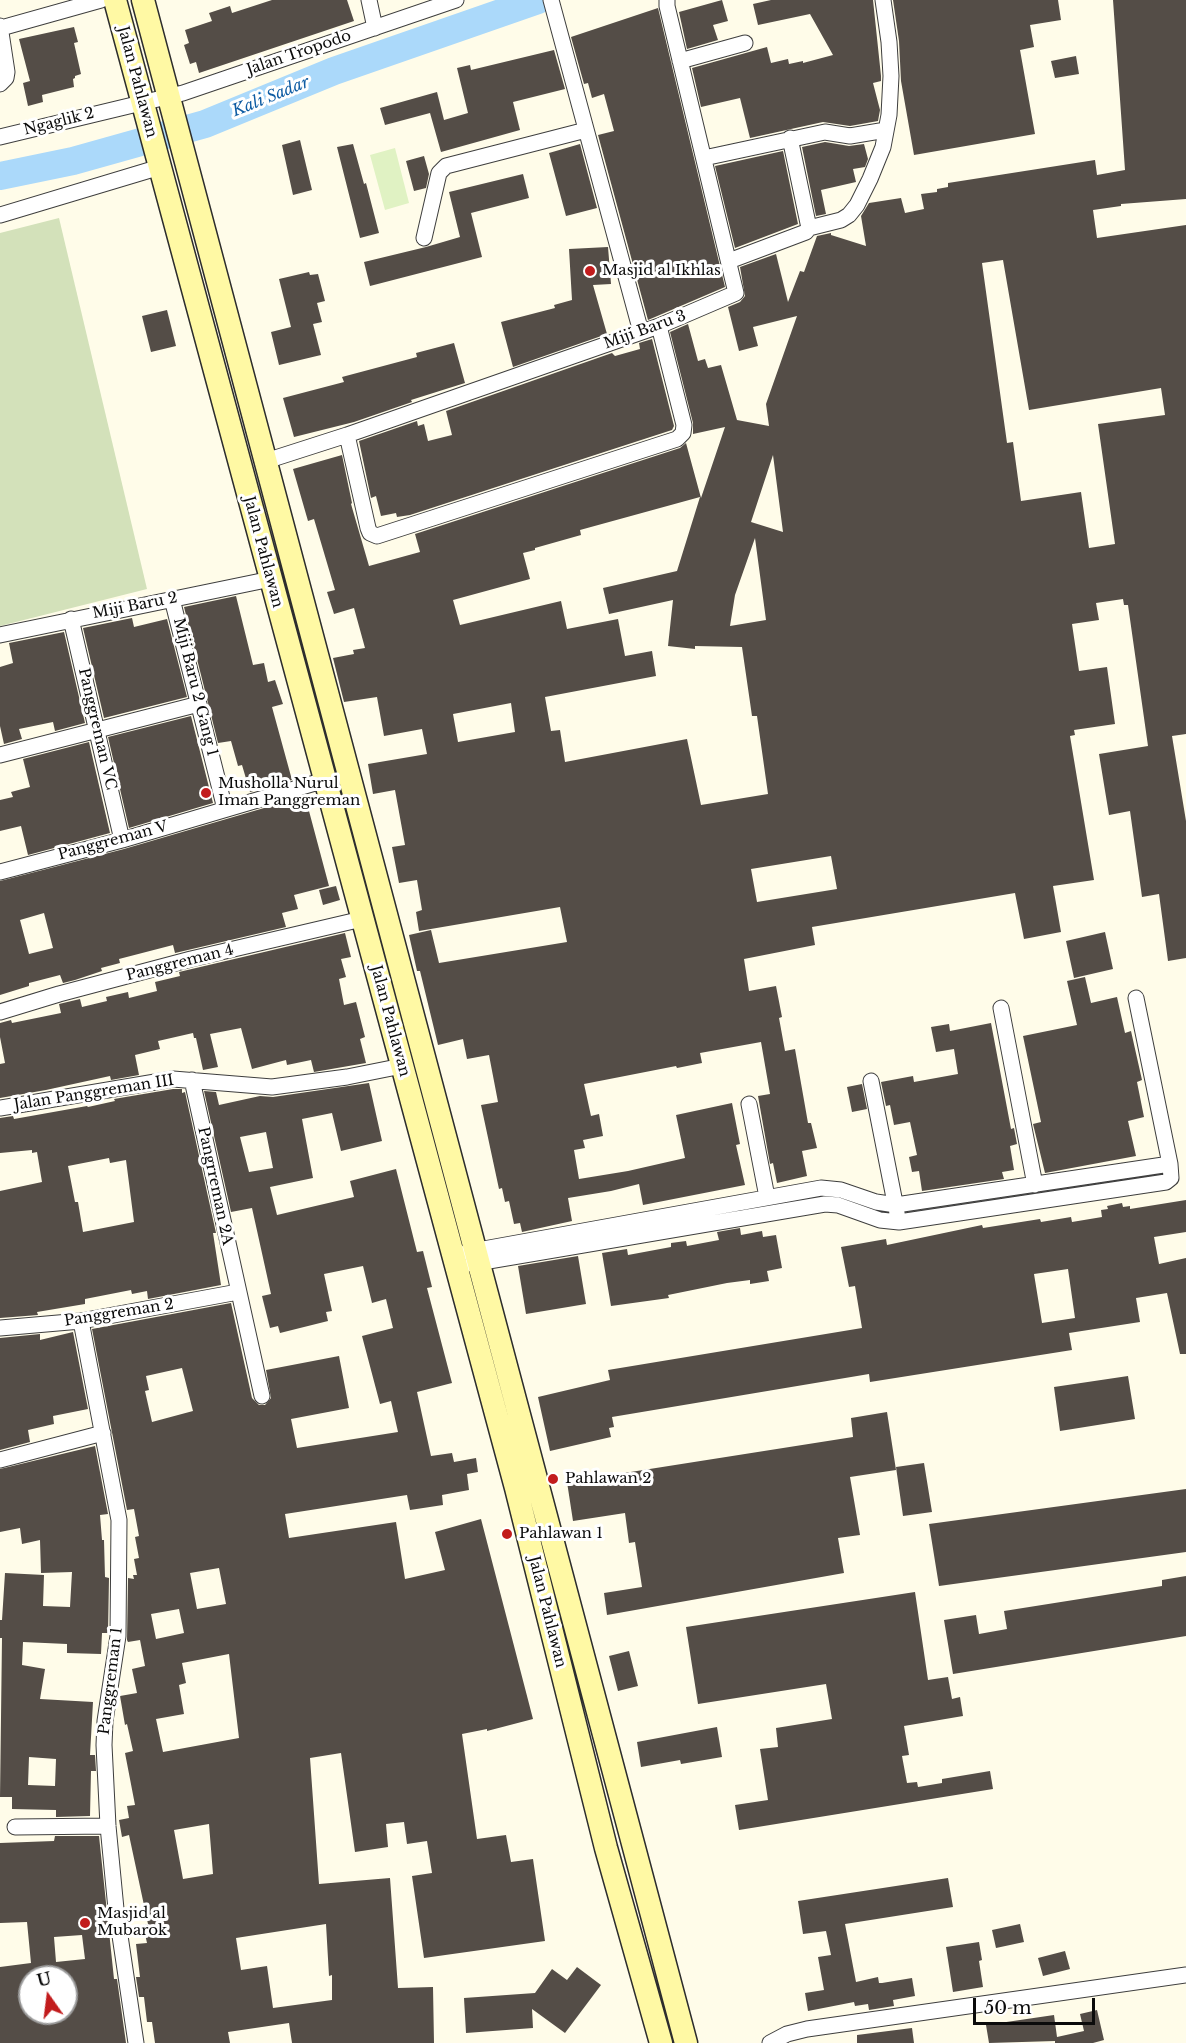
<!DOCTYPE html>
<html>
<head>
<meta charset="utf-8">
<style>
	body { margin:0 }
	#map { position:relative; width:1186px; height:2043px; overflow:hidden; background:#fffce9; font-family:"Libre Baskerville",serif }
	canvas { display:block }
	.north { position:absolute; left:18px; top:1965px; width:60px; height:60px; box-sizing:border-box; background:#fff; border:2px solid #9d9d9d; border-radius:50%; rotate:346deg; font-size:16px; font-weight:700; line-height:24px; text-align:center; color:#0b0b0b }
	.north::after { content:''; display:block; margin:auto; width:21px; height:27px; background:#c21c1d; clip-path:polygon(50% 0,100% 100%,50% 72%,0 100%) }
	.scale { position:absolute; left:973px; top:1998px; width:122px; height:27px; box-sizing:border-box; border:3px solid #0b0b0b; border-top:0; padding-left:8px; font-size:18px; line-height:21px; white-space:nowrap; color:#0b0b0b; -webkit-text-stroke:4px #fff; paint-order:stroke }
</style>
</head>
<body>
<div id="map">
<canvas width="1186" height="2043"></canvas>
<div class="north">U</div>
<div class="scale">50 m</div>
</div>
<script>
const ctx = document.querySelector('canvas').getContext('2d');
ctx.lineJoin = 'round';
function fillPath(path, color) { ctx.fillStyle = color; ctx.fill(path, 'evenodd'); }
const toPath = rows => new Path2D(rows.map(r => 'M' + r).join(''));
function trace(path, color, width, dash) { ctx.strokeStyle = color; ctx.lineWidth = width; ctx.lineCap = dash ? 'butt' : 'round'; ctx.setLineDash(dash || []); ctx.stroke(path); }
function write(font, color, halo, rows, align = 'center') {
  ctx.font = font + ' "Libre Baskerville",serif'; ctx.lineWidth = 6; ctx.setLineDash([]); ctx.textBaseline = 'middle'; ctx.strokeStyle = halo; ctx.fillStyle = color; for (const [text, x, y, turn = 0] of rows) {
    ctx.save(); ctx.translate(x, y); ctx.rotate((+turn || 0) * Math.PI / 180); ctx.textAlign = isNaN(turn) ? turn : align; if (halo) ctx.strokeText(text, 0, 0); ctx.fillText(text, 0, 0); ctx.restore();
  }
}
fillPath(toPath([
	[59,218,147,589,0,626,0,233]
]), '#d3e1ba');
fillPath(toPath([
	[395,148,409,203,385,210,370,155]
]), '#e0f2c3');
trace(toPath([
	[0,176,73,161,205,124,334,71,538,0]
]), '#abd9fa', 28);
fillPath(toPath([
	[272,0,347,0,354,21,199,73,196,62,190,64,184,45,189,43,185,30,212,21,209,13,230,6,232,13],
	[722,0,728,21,713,25,718,40,687,49,679,12],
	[771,0,873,0,881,76,881,81,873,83,880,110,878,121,850,126,823,122,750,138,740,98,701,107,692,68,767,47,771,63,788,59,789,64,803,61,803,63,833,55,810,14,758,25,753,4],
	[893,0,1058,0,1061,20,1030,25,1034,47,1020,50,1035,134,914,155,901,81,899,41],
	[1113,0,1186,0,1186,199,1121,204,1121,206,1093,210,1097,238,1186,225,1186,734,1172,736,1186,821,1186,958,1168,961,1159,894,1142,897,1130,811,1109,815,1099,754,1148,746,1128,605,1124,605,1123,599,1096,603,1099,620,1072,624,1079,671,1107,667,1115,724,1074,730,1075,735,1070,736,1094,880,1053,886,1061,932,1024,939,1015,893,812,927,815,945,744,959,749,991,776,986,782,1017,779,1018,785,1051,795,1049,808,1123,811,1123,817,1148,802,1151,807,1176,777,1183,773,1163,770,1164,758,1096,770,1094,761,1042,700,1053,702,1063,677,1068,676,1066,584,1084,591,1116,599,1114,603,1136,583,1140,585,1148,574,1150,579,1179,628,1171,685,1158,676,1115,732,1103,740,1144,736,1145,745,1185,643,1205,639,1184,611,1191,568,1198,572,1221,522,1232,520,1223,514,1224,509,1201,505,1202,502,1188,499,1189,481,1105,498,1102,489,1055,467,1059,463,1039,438,1045,420,971,417,971,409,935,431,930,439,963,567,942,560,907,419,931,416,912,422,910,417,880,399,883,392,847,405,845,395,790,373,794,368,764,427,754,422,729,384,736,377,697,344,702,333,658,354,654,353,650,365,648,354,608,334,614,327,592,335,590,314,519,308,521,293,469,342,455,352,503,351,504,369,566,420,552,415,534,680,448,686,443,701,498,725,427,693,434,693,423,670,332,688,324,698,361,705,359,708,368,721,365,737,420,769,426,766,404,797,316,753,327,758,346,739,351,728,307,740,302,745,296,740,267,776,254,788,302,800,271,804,272,817,236,831,233,831,235,866,246,861,216,869,203,901,198,905,213,924,209,921,194,937,192,937,189,948,187,948,183,1095,160,1097,175,1125,170],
	[1003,260,1029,410,1161,388,1165,415,1098,424,1115,544,1089,548,1081,492,1021,501,1013,442,1007,443,982,263],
	[773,455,783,532,751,522],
	[700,497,677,571,603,588,609,614,673,600,668,646,695,649,695,646,742,647,752,716,757,716,768,794,701,805,687,739,565,762,560,730,551,731,545,697,656,676,652,651,625,656,618,619,567,629,561,601,460,625,453,600,530,579,523,553,535,550,535,548,581,535,580,530],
	[755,538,766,620,730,626,735,595],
	[511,703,515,732,458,742,453,714],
	[831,856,837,889,757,902,751,869],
	[658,8,725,287,648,320,598,135,614,131,604,94,592,98,588,83,584,84,571,37],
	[74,27,78,42,74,43,81,74,75,76,75,78,73,79,74,87,42,95,43,102,28,106,23,83,30,81,19,39],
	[554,50,565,89,513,102,520,130,441,152,430,113,385,125,380,108,437,92,444,120,468,113,457,68,470,65,471,70],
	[1076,56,1079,74,1055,78,1051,61],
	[300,140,312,190,293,195,282,145],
	[825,142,849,146,864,144,868,159,865,167,853,169,856,182,821,190,826,214,816,216,802,147],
	[353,144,364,184,366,183,379,233,360,238,337,147],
	[580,144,597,208,566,216,549,153],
	[783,151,798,224,735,248,715,166],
	[424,156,429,174,426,188,414,191,406,161],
	[523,174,529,198,471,213,482,257,370,286,364,262,426,247,460,237,449,192],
	[608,247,611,284,593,285,607,334,513,367,501,322,555,308,554,305,572,300,569,249],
	[309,272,310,275,318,274,325,301,317,303,322,322,313,324,321,355,279,365,271,332,291,327,279,279],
	[167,310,176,346,151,352,142,316],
	[652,339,674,426,672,430,410,515,397,517,396,513,381,516,376,496,371,498,359,441,417,421,418,426,424,424,428,441,452,435,446,411,612,353,615,356,640,349,639,343],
	[454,343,465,383,411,400,412,402,354,422,294,437,283,398,344,382,342,377,417,357,416,353],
	[236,596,253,665,264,663,268,682,275,680,283,704,272,707,292,780,250,792,242,765,238,766,231,741,218,743,184,607],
	[132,618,134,627,167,619,187,697,104,718,83,628],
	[64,632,85,723,55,731,53,722,19,729,22,739,4,744,0,726,0,667,13,663,9,643],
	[191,716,213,803,129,828,108,737],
	[89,742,110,833,28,855,21,826,0,831,0,800,13,797,11,792,30,787,23,759],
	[305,796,329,886,294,895,298,909,282,913,286,927,175,953,173,945,119,959,120,963,101,968,102,971,75,980,63,983,60,975,29,983,29,986,0,995,0,881,124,849],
	[44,913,53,948,29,954,20,920],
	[336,886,340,900,323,905,319,890],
	[1105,932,1113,969,1074,978,1066,941],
	[345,933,351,957,341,959,346,977,339,979,344,1005,356,1002,365,1037,360,1039,366,1063,314,1072,311,1060,287,1065,286,1060,252,1069,241,1028,210,1034,218,1067,203,1070,196,1038,194,1038,193,1033,158,1041,160,1049,135,1055,139,1075,111,1080,110,1076,46,1090,0,1098,0,1064,5,1063,0,1037,0,1023,11,1020,12,1023,61,1013,59,1004,80,999,82,1007,107,1001,106,997,128,992,129,998,157,991,155,982,180,976,179,972],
	[1085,977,1091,1003,1117,997,1125,1033,1131,1031,1142,1080,1137,1082,1144,1117,1128,1121,1136,1156,1045,1173,1033,1124,1041,1122,1023,1036,1077,1025,1067,981],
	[991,1023,1011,1129,1014,1128,1017,1144,1010,1146,1014,1170,1002,1172,1004,1179,922,1191,919,1171,912,1172,909,1157,917,1155,910,1122,894,1125,890,1105,886,1106,881,1082,913,1076,914,1082,958,1074,954,1049,936,1052,931,1027,949,1024,950,1031],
	[369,1083,382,1141,341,1151,332,1113,302,1119,313,1178,270,1187,277,1215,354,1197,350,1181,396,1169,417,1252,423,1251,432,1287,427,1288,452,1383,417,1392,431,1456,452,1453,454,1462,476,1458,478,1472,467,1474,469,1490,442,1495,443,1505,410,1510,407,1495,285,1514,289,1538,396,1522,405,1579,445,1570,435,1532,481,1519,533,1719,487,1731,487,1729,462,1734,477,1839,506,1835,511,1862,533,1859,545,1941,424,1958,412,1876,432,1873,427,1841,407,1844,404,1822,386,1824,388,1847,355,1852,341,1753,310,1758,319,1884,390,1878,398,1988,433,1987,434,2043,292,2043,289,2023,228,2032,230,2043,155,2043,152,2022,147,2022,144,1997,139,1997,136,1977,140,1977,136,1944,147,1943,143,1925,148,1924,129,1835,122,1837,119,1820,129,1818,127,1806,135,1805,125,1753,133,1751,127,1724,125,1725,120,1696,137,1693,132,1669,145,1666,140,1640,128,1642,127,1640,128,1578,134,1579,133,1575,137,1575,134,1559,139,1558,135,1537,139,1536,134,1509,127,1510,92,1329,231,1303,252,1398,259,1405,265,1405,271,1398,266,1370,339,1356,349,1408,291,1419,297,1448,398,1432,391,1401,380,1404,362,1336,393,1328,386,1299,372,1303,363,1266,324,1274,332,1311,326,1312,328,1321,280,1333,278,1326,270,1328,262,1296,271,1294,252,1208,231,1212,204,1091,216,1092,219,1105,260,1096,273,1097],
	[266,1132,273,1168,249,1172,240,1137],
	[182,1368,193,1411,152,1422,145,1391,149,1390,146,1376],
	[219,1568,226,1604,197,1609,190,1573],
	[179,1609,184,1633,156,1639,151,1614],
	[229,1654,239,1738,163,1752,156,1719,184,1714,179,1685,186,1683,182,1663],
	[209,1824,213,1874,183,1879,174,1830],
	[326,1924,329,1976,332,1975,332,2000,273,2008,267,1966,241,1970,236,1938],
	[862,1084,867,1109,852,1112,847,1087],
	[173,1089,182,1089,182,1093,185,1092,216,1233,213,1233,221,1285,148,1299,147,1291,132,1294,131,1290,85,1299,85,1304,37,1312,38,1315,0,1318,0,1191,42,1182,37,1152,32,1153,32,1150,0,1153,0,1118,13,1116,14,1119,87,1106,88,1107,115,1101,114,1099],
	[109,1158,110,1163,126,1160,134,1222,83,1232,78,1202,75,1202,68,1166],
	[1186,1200,1186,1232,1154,1237,1159,1264,1186,1258,1186,1354,1180,1354,1167,1293,1136,1298,1140,1322,1069,1333,1072,1350,870,1382,869,1374,612,1417,614,1427,609,1428,611,1437,550,1451,538,1397,610,1380,608,1370,862,1328,855,1286,849,1287,841,1247,886,1239,887,1245,982,1225,983,1228,1040,1219,1041,1222,1071,1217,1072,1222,1102,1217,1101,1210,1108,1209,1107,1206,1122,1203,1123,1207,1130,1206,1130,1209],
	[1068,1269,1075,1318,1042,1323,1034,1274],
	[740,1228,741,1235,762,1231,763,1237,776,1235,782,1268,767,1271,769,1281,750,1284,750,1280,727,1283,668,1295,669,1298,611,1306,602,1253,627,1249,628,1255,671,1247,671,1243,686,1241,687,1246,719,1240,717,1232],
	[578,1256,586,1304,526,1314,518,1266],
	[73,1332,88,1409,53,1416,54,1424,28,1430,30,1442,0,1450,0,1338,40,1334,40,1340],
	[1128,1376,1135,1419,1060,1431,1054,1387],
	[887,1412,896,1470,850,1477,860,1535,838,1538,844,1573,607,1615,604,1593,642,1587,635,1542,629,1543,625,1513,573,1521,567,1482,853,1437,851,1418],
	[95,1446,108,1514,100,1515,102,1540,104,1540,105,1577,109,1578,108,1633,102,1633,101,1654,67,1653,67,1644,23,1642,22,1665,45,1669,40,1699,93,1702,90,1755,95,1755,96,1771,91,1771,90,1816,56,1817,56,1810,12,1809,12,1797,0,1797,2,1638,0,1638,0,1620,2,1620,5,1573,44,1575,43,1606,70,1607,72,1572,41,1573,40,1540,22,1544,20,1528,0,1532,0,1469],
	[29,1757,56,1759,55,1786,28,1785],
	[924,1463,932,1512,903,1516,896,1467],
	[1186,1489,1186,1552,939,1586,929,1524],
	[1186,1576,1186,1636,953,1674,944,1620,976,1615,979,1634,1007,1629,1004,1611,1162,1586,1162,1580],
	[915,1592,928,1680,948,1677,952,1699,960,1697,963,1716,904,1726,909,1755,902,1756,907,1783,917,1782,918,1787,942,1783,942,1779,990,1771,993,1789,739,1830,735,1805,768,1800,760,1749,778,1747,776,1728,832,1719,826,1684,698,1704,686,1627],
	[629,1651,638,1686,618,1691,609,1656],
	[717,1727,722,1757,681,1764,680,1760,641,1767,637,1742],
	[55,1836,99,1836,114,1979,117,1979,126,2043,0,2043,0,1967,31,1963,27,1922,0,1923,0,1843,54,1841],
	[82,1935,85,1959,56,1962,54,1937],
	[30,1977,66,1977,66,2013,30,2013],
	[948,1878,953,1907,845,1924,856,1982,878,1977,879,1983,882,1983,912,1978,915,1996,893,2000,894,2006,869,2010,868,2004,855,2006,854,2002,808,2011,805,1993,824,1990,818,1957,831,1955,826,1931,803,1934,798,1901],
	[1020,1924,1024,1942,996,1948,992,1930],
	[979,1942,982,1960,979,1961,983,1987,953,1992,946,1947],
	[1065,1951,1070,1969,1043,1976,1038,1958],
	[577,1967,601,1985,565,2033,532,2009,533,2028,466,2033,464,1998,535,1993,552,1969,567,1980],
	[1097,2010,1104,2040,1093,2043,1055,2043,1055,2041,989,2043,986,2025,1054,2015,1057,2037,1084,2031,1080,2014],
	[912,2028,914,2043,857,2043,857,2035]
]), '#544d47');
const street = toPath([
	[369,0,375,28],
	[551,0,641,332],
	[0,26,7,72,6,78,0,84],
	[1,28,101,0],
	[680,61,745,43],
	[0,137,183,93,456,0],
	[790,138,809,228],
	[704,158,825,132,850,136,886,130],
	[0,215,160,167],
	[424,238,439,173,446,166,586,130],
	[729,261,806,232,809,228,841,220,849,215,857,205,870,179,883,147,889,115,891,76,889,42,883,0],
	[347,435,368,528,370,533,377,536,677,439,683,433,684,425,659,326],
	[266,461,347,435,659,326,736,293,667,6,667,0],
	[172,599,225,809],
	[71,619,122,840],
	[0,635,271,579],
	[0,755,199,704],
	[0,872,122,840,325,780],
	[1001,1008,1035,1185],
	[0,1012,59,994,191,959,362,919],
	[192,1080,262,1396],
	[871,1081,897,1213],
	[749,1104,767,1197],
	[0,1108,173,1079,272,1087,347,1077,402,1066],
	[467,1252,821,1188,841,1190,876,1202,896,1205,1170,1164],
	[471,1264,825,1204,838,1205,880,1220,899,1222,1166,1182,1171,1178,1170,1164,1136,998],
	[81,1321,119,1520,118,1636,105,1721,104,1745,108,1826,116,1909,136,2043],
	[0,1328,81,1321,238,1292],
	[0,1460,103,1433],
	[15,1827,108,1826],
	[770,2043,787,2034,807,2029,1186,1975]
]);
const secondary = toPath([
	[115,0,516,1488,606,1848,661,2043],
	[143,0,686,2043]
]);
trace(street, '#3e3e3e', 17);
trace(secondary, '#2d2d2d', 25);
trace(street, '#fff', 15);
trace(secondary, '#fff9a4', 22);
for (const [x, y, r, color] of [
	[590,271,6,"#c21c1d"],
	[206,793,6,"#c21c1d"],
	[553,1479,6,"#c21c1d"],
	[507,1534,6,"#c21c1d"],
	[85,1923,6,"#c21c1d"]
]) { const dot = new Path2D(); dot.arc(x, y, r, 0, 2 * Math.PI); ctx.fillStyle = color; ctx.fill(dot); trace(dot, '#fff', 2); }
write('15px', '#0b0b0b', '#fff', [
	["Jalan Tropodo",299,53,-19],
	["Jalan Pahlawan",137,82,75],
	["Ngaglik 2",59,122,-14],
	["Miji Baru 3",645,330,-20],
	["Jalan Pahlawan",263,552,75],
	["Miji Baru 2",135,606,-11],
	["Miji Baru 2 Gang 1",195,687,76],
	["Panggreman VC",97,729,77],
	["Panggreman V",113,841,-15],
	["Panggreman 4",180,963,-14],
	["Jalan Pahlawan",390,1021,75],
	["Jalan Panggreman III",94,1093,-9],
	["Pangrreman 2A",215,1186,78],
	["Panggreman 2",119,1313,-9],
	["Jalan Pahlawan",547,1612,76],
	["Panggreman 1",111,1681,-83]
]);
write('15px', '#0b0b0b', '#fff', [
	["Masjid al Ikhlas",602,271],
	["Musholla Nurul",218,784],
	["Iman Panggreman",218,801],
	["Pahlawan 2",565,1479],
	["Pahlawan 1",519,1534],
	["Masjid al",97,1914],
	["Mubarok",97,1931]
], 'left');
write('italic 16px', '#0e5ca3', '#fff', [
	["Kali Sadar",271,97,-22]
]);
</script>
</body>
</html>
